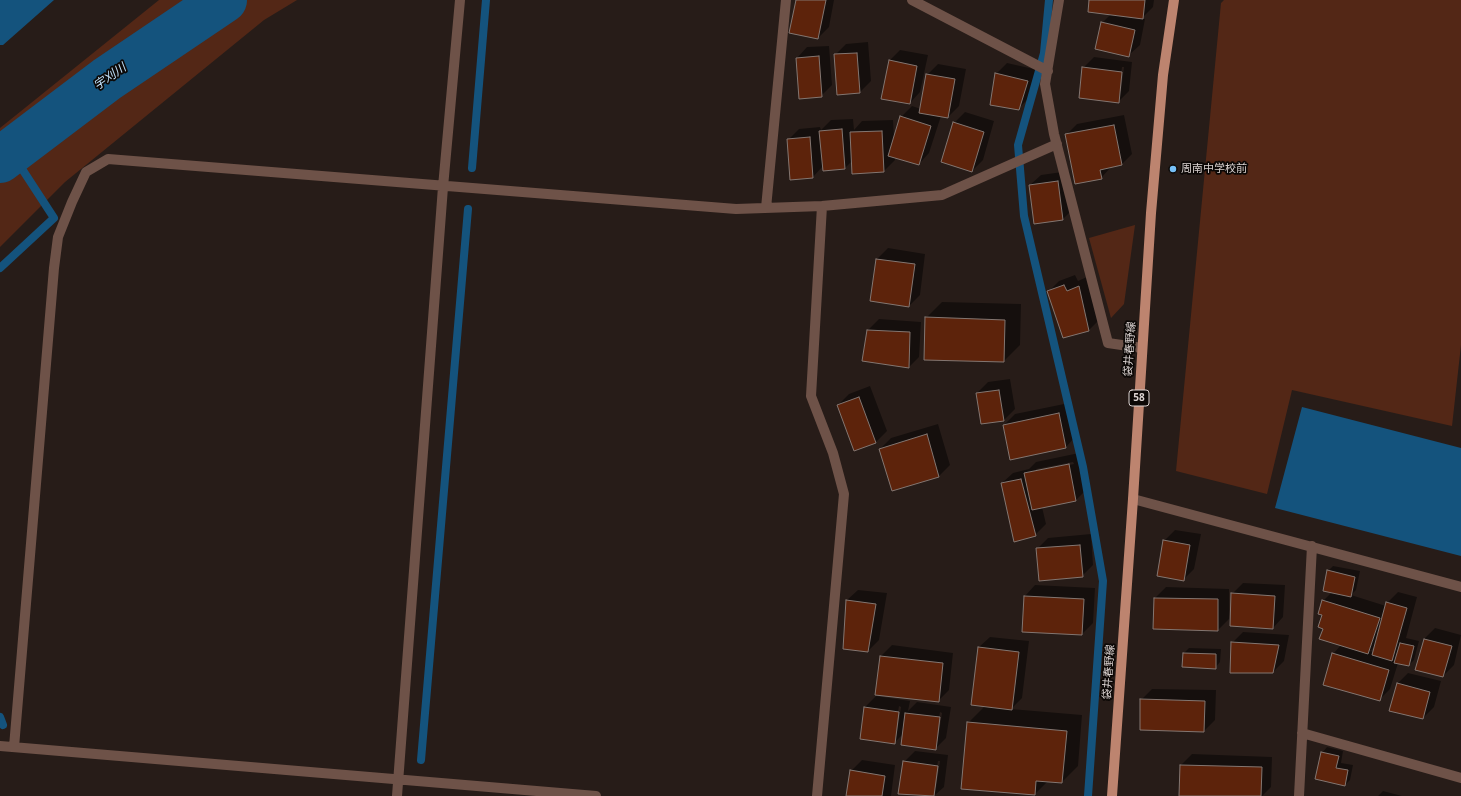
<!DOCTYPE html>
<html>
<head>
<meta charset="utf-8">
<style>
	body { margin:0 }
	canvas { display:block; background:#271c18 }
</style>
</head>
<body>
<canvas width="1461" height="796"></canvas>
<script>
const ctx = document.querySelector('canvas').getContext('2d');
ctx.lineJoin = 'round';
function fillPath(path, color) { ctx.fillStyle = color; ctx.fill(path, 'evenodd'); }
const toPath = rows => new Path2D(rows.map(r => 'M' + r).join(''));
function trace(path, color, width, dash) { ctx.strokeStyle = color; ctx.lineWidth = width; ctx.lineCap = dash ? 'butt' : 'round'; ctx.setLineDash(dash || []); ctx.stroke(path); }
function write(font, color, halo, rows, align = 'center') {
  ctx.font = font + ' "Noto Sans","Noto Sans JP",sans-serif'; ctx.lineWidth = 3.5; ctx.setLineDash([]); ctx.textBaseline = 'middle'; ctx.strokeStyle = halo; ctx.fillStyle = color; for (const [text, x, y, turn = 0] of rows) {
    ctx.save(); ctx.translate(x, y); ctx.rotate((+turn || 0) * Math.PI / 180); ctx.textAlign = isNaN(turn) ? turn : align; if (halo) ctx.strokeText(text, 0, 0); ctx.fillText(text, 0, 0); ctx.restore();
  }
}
fillPath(toPath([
	[159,0,297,0,264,20,65,182,0,247,0,128],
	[1224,0,1461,0,1461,345,1452,426,1292,390,1267,494,1176,471,1221,3],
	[1135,225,1124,304,1111,318,1089,238]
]), '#532716');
fillPath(toPath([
	[0,0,54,0,3,45,0,45],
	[1302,407,1461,448,1461,556,1275,508]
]), '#14537d');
fillPath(toPath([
	[797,0,834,0,829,27,818,38],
	[1090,0,1154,0,1153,7,1142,18,1145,19,1140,45,1129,55,1102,23,1111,14],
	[868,42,871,81,860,92,838,94,835,55,846,44],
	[829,46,832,85,821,96,797,58,807,47],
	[900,50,928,55,920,92,910,103,889,61],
	[1094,57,1132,62,1129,91,1118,102,1083,68],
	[1122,67,1124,67,1121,91,1119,91],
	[1007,63,1038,70,1029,98,1018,109,996,74],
	[938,64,966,69,959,106,948,117,941,116,929,153,919,164,895,157,895,160,884,171,852,161,845,168,824,170,823,166,813,177,788,140,799,129,820,127,821,130,831,120,853,119,854,130,862,121,893,120,894,138,901,117,912,106,921,109,927,75],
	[965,112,994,121,983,160,972,171,954,123],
	[1124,115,1132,154,1121,165,1112,166,1101,178,1066,135,1077,124],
	[1069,171,1074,208,1063,219,1035,223,1030,185,1041,175],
	[888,248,925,254,920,295,909,306,871,300,877,259],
	[1075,275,1078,281,1089,276,1099,320,1089,330,1048,292,1059,281],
	[942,302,1021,304,1020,345,1004,361,926,318],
	[879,319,921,322,919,357,909,367,868,330],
	[1010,379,1015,409,1004,420,977,393,988,382],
	[870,386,887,431,876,442,854,450,838,405,849,394],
	[1069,403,1076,436,1066,447,1004,425,1015,414],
	[938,424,950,465,939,476,892,490,880,449,891,438],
	[1079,453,1087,489,1076,500,1042,507,1046,524,1035,535,1002,483,1013,473,1029,469,1036,462],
	[1073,462,1074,464,1036,471,1036,469],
	[1175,530,1201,534,1194,569,1183,580,1164,541],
	[1091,534,1093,565,1082,576,1037,549,1048,538],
	[1333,566,1360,571,1356,590,1351,595,1386,606,1387,603,1398,592,1417,597,1406,638,1419,641,1414,660,1409,665,1398,663,1390,689,1379,700,1333,654,1341,645,1324,628,1323,601,1332,592,1328,571],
	[1376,645,1374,652,1370,651],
	[1243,583,1285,585,1283,617,1273,628,1232,594],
	[1035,585,1095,588,1093,623,1082,634,1023,631,1025,596],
	[1166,587,1229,589,1229,619,1218,630,1155,598],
	[858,590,887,593,879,640,868,651,847,600],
	[1435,628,1461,635,1454,665,1443,676,1417,669,1424,639],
	[1243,632,1289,635,1284,661,1273,672,1232,643],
	[990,637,1029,641,1022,698,1011,709,1082,715,1078,766,1062,782,1048,781,1035,794,968,723,985,706,979,647],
	[892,645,953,653,949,690,938,701,876,694,881,656],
	[1189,648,1221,649,1220,662,1215,668,1184,653],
	[1408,673,1441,681,1434,707,1423,718,1397,684],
	[1152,689,1216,690,1215,720,1204,731,1141,729,1141,700],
	[876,696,910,701,908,711,917,702,951,707,946,738,935,749,903,734,894,743,861,738,865,707],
	[899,706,901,707,897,732,895,732],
	[940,712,942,713,938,738,936,738],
	[1327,747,1343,751,1341,763,1353,765,1350,780,1345,785,1322,753],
	[915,751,948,755,944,787,934,796,899,793,904,762],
	[938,761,940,761,936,787,934,787],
	[1192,754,1272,757,1271,787,1262,796,1180,795,1181,765],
	[862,760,895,765,891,796,847,796,851,771],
	[1383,791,1402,796,1378,796]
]), '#0007');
trace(toPath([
	[1049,0,1044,53,1018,145,1024,216,1083,467,1103,581,1088,796],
	[472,168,486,0],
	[0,268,54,218,11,152],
	[0,717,3,725],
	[421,760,468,209]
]), '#14537d', 8);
trace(toPath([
	[0,160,107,79,224,0]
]), '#14537d', 46);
const building = toPath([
	[796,0,826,0,818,39,789,33,796,0],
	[1089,0,1145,0,1143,19,1088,12,1089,0],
	[1101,22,1135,30,1129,57,1095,49,1101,22],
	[857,53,860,93,837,95,834,54,857,53],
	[819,56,822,97,799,99,796,58,819,56],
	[889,60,917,66,910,104,881,99,889,60],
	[1082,67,1122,72,1119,103,1079,98,1082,67],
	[995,73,1028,81,1019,110,990,105,995,73],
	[926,74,955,79,948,118,919,113,926,74],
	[900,116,931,126,919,165,888,156,900,116],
	[953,122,984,132,972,172,941,162,953,122],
	[1114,125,1122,165,1100,170,1102,179,1075,184,1065,134,1114,125],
	[842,129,845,169,823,171,819,131,842,129],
	[882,131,884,172,852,174,850,132,882,131],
	[810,137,813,178,790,180,787,139,810,137],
	[1058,181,1063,220,1034,224,1029,185,1058,181],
	[876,259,915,264,909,307,870,301,876,259],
	[1064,285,1067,291,1079,286,1089,331,1063,338,1047,291,1064,285],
	[925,317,1005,320,1004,362,924,360,925,317],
	[867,330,910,332,909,368,862,361,867,330],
	[999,390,1004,421,981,424,976,393,999,390],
	[859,397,876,443,854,451,837,405,859,397],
	[1059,413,1066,448,1010,460,1003,425,1059,413],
	[927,434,939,477,892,491,879,449,927,434],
	[1069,464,1076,501,1032,510,1024,473,1069,464],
	[1021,479,1036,536,1014,542,1001,483,1021,479],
	[1163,540,1190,545,1184,581,1157,576,1163,540],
	[1080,545,1083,577,1039,581,1036,548,1080,545],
	[1327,570,1355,577,1351,597,1323,591,1327,570],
	[1231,593,1275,596,1273,629,1230,626,1231,593],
	[1024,596,1084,599,1082,635,1022,632,1024,596],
	[1154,598,1218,599,1218,631,1153,629,1154,598],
	[846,600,876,604,868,652,843,649,846,600],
	[1322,600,1380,618,1368,654,1319,639,1323,629,1318,627,1322,615,1318,614,1322,600],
	[1386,602,1407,608,1392,661,1372,655,1386,602],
	[1424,639,1452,646,1443,677,1415,670,1424,639],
	[1231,642,1279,645,1273,673,1230,673,1231,642],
	[1400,643,1414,646,1409,666,1394,663,1400,643],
	[978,647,1019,652,1012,710,971,705,978,647],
	[1183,653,1216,654,1216,669,1182,667,1183,653],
	[1332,653,1389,670,1380,701,1323,685,1332,653],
	[880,656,943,663,939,702,875,695,880,656],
	[1397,683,1430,692,1423,719,1389,711,1397,683],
	[1140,699,1205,701,1204,732,1140,730,1140,699],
	[864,707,899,712,895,744,860,739,864,707],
	[905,713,940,717,936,750,901,745,905,713],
	[967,722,1067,731,1062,783,1036,781,1035,795,961,789,967,722],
	[1321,752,1339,756,1336,768,1348,770,1345,786,1315,779,1321,752],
	[903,761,938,766,934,796,898,794,903,761],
	[1180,765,1262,767,1261,796,1179,796,1180,765],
	[850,770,885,776,882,796,846,796,850,770]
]);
fillPath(building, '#5d230b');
trace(building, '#837671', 1);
trace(toPath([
	[912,0,1048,71],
	[1059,0,1045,84,1054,134,1108,343,1142,348],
	[766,208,786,0],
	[1133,499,1461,587],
	[1302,733,1461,778],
	[0,746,596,796],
	[14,747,54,268,58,237,72,202,86,172,108,159,736,209,822,206,942,195,1057,144],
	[397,796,443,187,460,0],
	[817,796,844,494,833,453,811,396,822,206],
	[1299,796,1312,546]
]), '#6e5248', 10);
trace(toPath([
	[1112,796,1133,499,1151,213,1163,75,1174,0]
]), '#bd846f', 10);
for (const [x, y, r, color] of [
	[1173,169,4,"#77c0f7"]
]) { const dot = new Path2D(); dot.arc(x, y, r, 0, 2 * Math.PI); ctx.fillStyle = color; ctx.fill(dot); trace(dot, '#0c0806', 1.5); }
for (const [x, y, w] of [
	[1139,398,20]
]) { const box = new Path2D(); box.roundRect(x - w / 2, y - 8, w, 16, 3); ctx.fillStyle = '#0c0806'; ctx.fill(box); trace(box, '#dad2d0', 1); }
write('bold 10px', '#dad2d0', null, [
	["58",1139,398]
]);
write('11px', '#dad2d0', '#0c0806', [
	["周南中学校前",1181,169]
], 'left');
write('11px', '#dad2d0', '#0c0806', [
	["袋井春野線",1130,349,-86],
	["袋井春野線",1109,672,-86]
]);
write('italic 12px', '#c0e0f9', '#0c0806', [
	["宇刈川",110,77,-35]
]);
</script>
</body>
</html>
